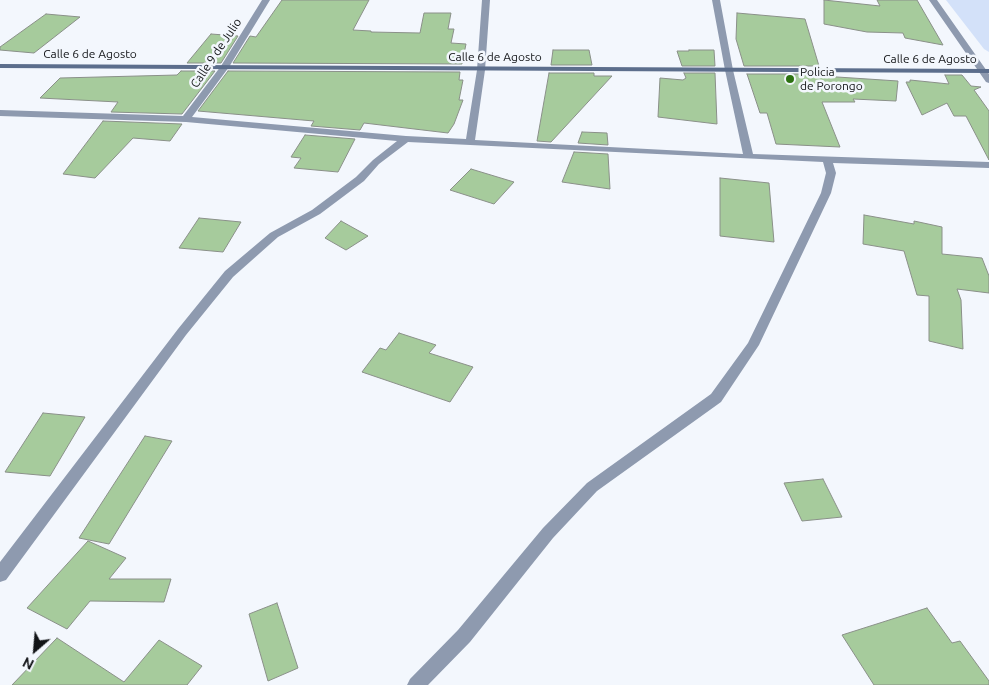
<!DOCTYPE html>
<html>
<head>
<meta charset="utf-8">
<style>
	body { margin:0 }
	#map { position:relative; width:989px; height:685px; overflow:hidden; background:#f3f7fd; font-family:Ubuntu,sans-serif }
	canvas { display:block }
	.north { position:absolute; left:10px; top:625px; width:50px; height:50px; -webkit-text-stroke:4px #f3f7fd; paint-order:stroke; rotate:207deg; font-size:14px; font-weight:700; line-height:20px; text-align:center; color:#121417 }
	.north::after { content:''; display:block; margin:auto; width:18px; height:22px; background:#121417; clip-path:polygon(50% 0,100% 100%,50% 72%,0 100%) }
</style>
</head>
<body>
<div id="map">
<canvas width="989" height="685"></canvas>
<div class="north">N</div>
</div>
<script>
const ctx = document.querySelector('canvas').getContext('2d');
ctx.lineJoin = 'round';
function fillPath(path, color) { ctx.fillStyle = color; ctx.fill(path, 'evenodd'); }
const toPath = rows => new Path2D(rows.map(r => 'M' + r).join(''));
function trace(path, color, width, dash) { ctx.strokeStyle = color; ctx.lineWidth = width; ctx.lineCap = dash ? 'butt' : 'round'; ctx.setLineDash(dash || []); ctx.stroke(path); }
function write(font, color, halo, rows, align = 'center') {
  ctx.font = font + ' Ubuntu,sans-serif'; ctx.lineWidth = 5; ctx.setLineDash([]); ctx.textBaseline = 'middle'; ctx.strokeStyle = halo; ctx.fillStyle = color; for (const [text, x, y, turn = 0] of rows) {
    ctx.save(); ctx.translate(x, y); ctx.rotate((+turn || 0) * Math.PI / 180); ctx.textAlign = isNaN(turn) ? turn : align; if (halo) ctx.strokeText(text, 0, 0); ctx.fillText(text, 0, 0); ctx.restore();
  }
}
fillPath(toPath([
	[946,0,989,0,989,52,984,49]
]), '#d3e1f9');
const building = toPath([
	[282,0,369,0,353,30,371,31,371,32,420,33,424,13,451,13,448,29,454,29,451,43,466,44,462,64,233,63,250,36,256,37,282,0],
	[824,0,880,6,877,0,917,0,943,45,905,38,903,33,867,32,824,24,824,0],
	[737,13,805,19,819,66,744,66,736,39,737,13],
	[46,14,80,17,34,53,0,50,0,47,46,14],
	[211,34,238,36,221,63,187,63,211,34],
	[553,50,589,50,592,65,551,65,553,50],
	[689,50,714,50,715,66,682,66,677,51,689,51,689,50],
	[181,71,215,71,182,114,111,112,118,102,40,98,60,78,177,75,181,71],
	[228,71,460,72,459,80,463,80,459,100,463,100,454,124,448,133,364,123,360,130,311,126,314,121,198,111,228,71],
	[549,73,594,73,594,76,612,76,551,142,537,141,549,73],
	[684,73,715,73,717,124,658,117,660,78,683,80,686,78,684,73],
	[747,74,821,74,822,76,898,81,896,101,853,99,855,102,822,102,840,147,776,144,767,113,760,113,747,74],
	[945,75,962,75,971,86,981,87,974,90,989,111,989,160,966,116,954,116,947,103,922,115,906,82,910,82,910,80,949,84,945,75],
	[103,121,182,124,170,141,133,138,95,178,63,174,103,121],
	[582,132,607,133,608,145,578,143,582,132],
	[305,135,355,139,338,172,294,168,301,158,291,157,305,135],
	[574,152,608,154,610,189,562,182,574,152],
	[471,169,514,182,494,204,450,190,471,169],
	[720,178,769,183,774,242,720,236,720,178],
	[864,215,914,224,914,221,942,227,942,254,982,258,989,276,989,293,957,289,961,300,963,349,929,341,929,296,917,295,904,251,863,244,864,215],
	[199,218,241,222,223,252,179,248,199,218],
	[341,221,368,236,346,250,325,238,341,221],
	[399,333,436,345,429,353,473,367,450,402,362,372,380,348,386,350,399,333],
	[43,413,85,417,50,476,5,472,43,413],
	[145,436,172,441,109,544,79,538,145,436],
	[823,479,842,517,802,521,784,483,823,479],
	[88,541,126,558,109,579,171,579,164,602,90,601,67,629,27,608,88,541],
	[277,603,298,668,268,681,249,614,277,603],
	[927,608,952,643,960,641,989,681,989,685,874,685,842,635,927,608],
	[57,638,124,682,159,640,202,666,187,685,12,685,57,638]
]);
fillPath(building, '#a6cb9c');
trace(building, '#8a9089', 1);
fillPath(toPath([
	[262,0,270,0,229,67,192,117,406,136,466,139,477,70,482,0,490,0,485,70,475,140,743,154,725,70,712,0,720,0,733,70,753,154,989,162,989,168,833,163,836,173,831,193,759,345,721,402,597,491,553,538,470,642,428,685,407,685,410,679,458,630,543,528,587,483,711,394,748,343,821,193,826,173,823,162,408,142,379,164,364,181,320,214,278,237,233,277,186,335,6,580,0,582,0,562,178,329,225,271,270,233,312,210,356,177,373,160,397,141,186,122,0,116,0,110,183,116,221,66,262,0],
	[929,0,937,0,989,74,989,83,986,82,929,0]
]), '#8e9aaf');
fillPath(toPath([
	[0,64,989,69,989,73,0,68,0,64]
]), '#5c6e8c');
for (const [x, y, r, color] of [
	[790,79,5,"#2d7211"]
]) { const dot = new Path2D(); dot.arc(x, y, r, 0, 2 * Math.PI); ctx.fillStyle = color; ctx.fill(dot); trace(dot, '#f3f7fd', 2); }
write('12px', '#121417', '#f3f7fd', [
	["Calle 9 de Julio",216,53,-56],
	["Calle 6 de Agosto",90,54],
	["Calle 6 de Agosto",495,57],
	["Calle 6 de Agosto",930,59]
]);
write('12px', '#121417', '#f3f7fd', [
	["Policia",800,72],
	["de Porongo",800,86]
], 'left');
</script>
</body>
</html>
